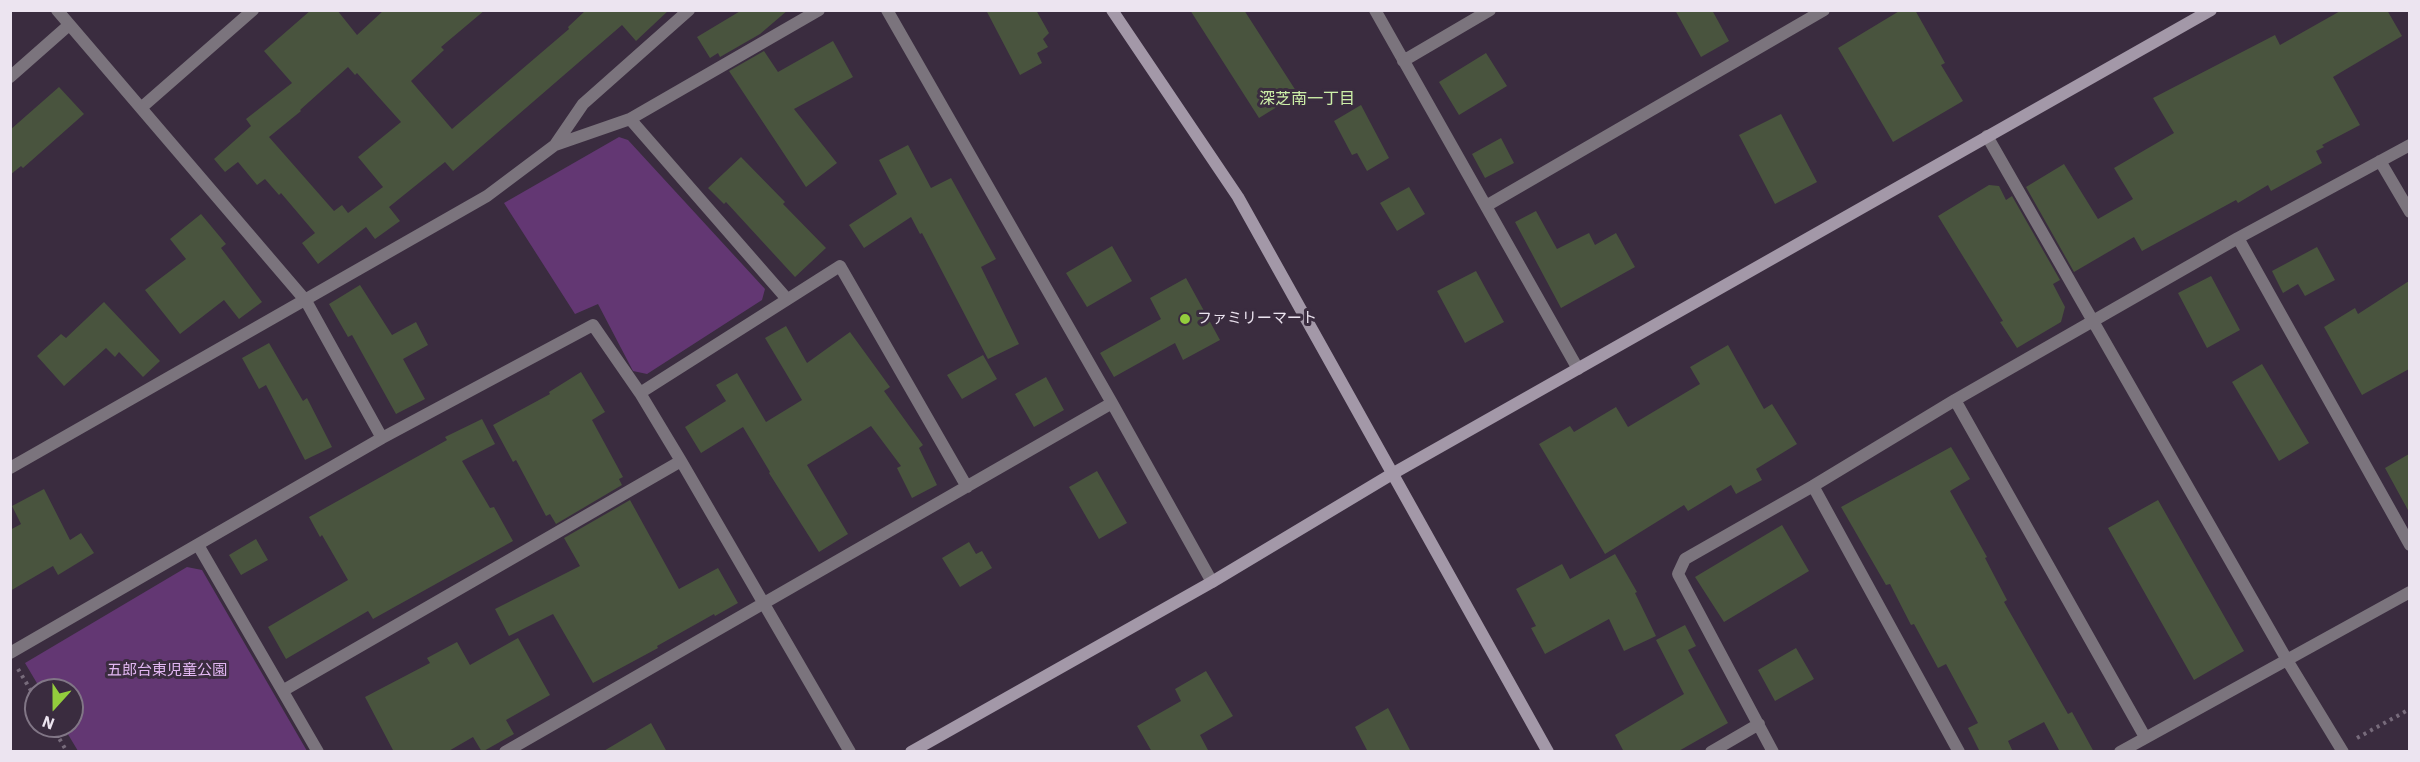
<!DOCTYPE html>
<html>
<head>
<meta charset="utf-8">
<style>
	body { margin:0 }
	#map { position:relative; width:2420px; height:762px; overflow:hidden; background:#3a2c3f; font-family:"IBM Plex Sans",sans-serif }
	canvas { display:block }
	.frame { position:absolute; inset:0; border:12px solid #ece4f0; pointer-events:none }
	.north { position:absolute; left:24px; top:678px; width:60px; height:60px; box-sizing:border-box; background:#3a2c3f; border:2px solid #817686; border-radius:50%; rotate:201deg; font-size:16px; font-weight:700; line-height:24px; text-align:center; color:#ece4f0 }
	.north::after { content:''; display:block; margin:auto; width:21px; height:27px; background:#93cd3d; clip-path:polygon(50% 0,100% 100%,50% 72%,0 100%) }
</style>
</head>
<body>
<div id="map">
<canvas width="2420" height="762"></canvas>
<div class="frame"></div>
<div class="north">N</div>
</div>
<script>
const ctx = document.querySelector('canvas').getContext('2d');
ctx.lineJoin = 'round';
function fillPath(path, color) { ctx.fillStyle = color; ctx.fill(path, 'evenodd'); }
const toPath = rows => new Path2D(rows.map(r => 'M' + r).join(''));
function trace(path, color, width, dash) { ctx.strokeStyle = color; ctx.lineWidth = width; ctx.lineCap = dash ? 'butt' : 'round'; ctx.setLineDash(dash || []); ctx.stroke(path); }
function write(font, color, halo, rows, align = 'center') {
  ctx.font = font + ' "IBM Plex Sans","Noto Sans JP",sans-serif'; ctx.lineWidth = 6; ctx.setLineDash([]); ctx.textBaseline = 'middle'; ctx.strokeStyle = halo; ctx.fillStyle = color; for (const [text, x, y, turn = 0] of rows) {
    ctx.save(); ctx.translate(x, y); ctx.rotate((+turn || 0) * Math.PI / 180); ctx.textAlign = isNaN(turn) ? turn : align; if (halo) ctx.strokeText(text, 0, 0); ctx.fillText(text, 0, 0); ctx.restore();
  }
}
fillPath(toPath([
	[619,137,628,140,765,289,762,300,647,374,633,371,598,304,575,314,504,203],
	[187,567,202,570,307,751,78,751,63,726,72,726,72,690,41,690,25,663]
]), '#633773');
fillPath(toPath([
	[311,10,337,10,357,35,384,10,485,10,441,47,444,50,411,81,452,129,569,29,568,27,586,10,669,10,636,41,622,25,453,171,445,162,389,207,400,221,375,239,366,227,318,264,302,243,315,233,281,193,279,195,265,179,257,185,238,162,225,172,214,159,251,126,246,119,292,83,264,51],
	[348,67,355,75,357,73,401,122,358,157,383,187,348,213,342,205,334,211,269,137,301,111,300,110],
	[742,10,788,10,760,34,720,57,718,53,710,58,697,37],
	[986,10,1036,10,1049,33,1043,39,1048,47,1037,53,1042,63,1020,75],
	[1190,10,1244,10,1298,94,1259,118],
	[1675,10,1712,10,1729,41,1701,57],
	[1901,10,1915,10,1945,63,1941,65,1963,101,1893,142,1838,48],
	[2342,10,2387,10,2402,36,2333,77,2360,125,2322,145,2324,147,2316,151,2322,163,2271,191,2268,185,2238,203,2236,200,2142,251,2134,237,2074,272,2026,187,2064,164,2098,219,2133,199,2114,168,2174,133,2153,98,2275,35,2280,45],
	[833,41,853,77,794,109,837,163,806,187,729,71,764,51,778,72],
	[1486,53,1507,86,1459,115,1439,82],
	[59,87,84,114,23,168,21,166,10,175,10,130],
	[1361,105,1389,158,1367,171,1357,153,1352,155,1334,121],
	[1781,114,1817,182,1775,204,1739,135],
	[1501,138,1514,163,1485,178,1472,154],
	[908,145,931,188,951,178,996,259,981,267,1019,344,988,359,922,233,920,234,911,217,864,248,849,225,897,194,879,160],
	[741,157,785,202,783,204,826,248,795,277,726,202,724,204,708,188],
	[1989,185,1999,186,2006,200,2012,196,2060,280,2053,284,2065,307,2061,322,2017,348,2000,322,2003,321,1938,216],
	[1409,187,1425,214,1397,231,1380,203],
	[1536,211,1557,249,1589,233,1595,245,1616,233,1635,267,1561,308,1515,222],
	[201,214,226,244,221,248,262,302,239,319,224,300,180,334,145,290,186,259,170,239],
	[1112,246,1132,281,1087,307,1066,273],
	[2317,247,2335,280,2305,296,2298,284,2283,293,2272,271],
	[1476,271,1504,322,1465,343,1437,291],
	[2211,276,2240,330,2207,348,2178,293],
	[1186,278,1220,340,1183,360,1175,343,1114,377,1100,353,1161,319,1150,298],
	[2409,281,2409,369,2362,395,2324,327,2355,308,2358,314],
	[360,285,392,335,416,322,428,345,403,359,425,399,396,414,352,335,348,337,329,304],
	[104,302,160,361,143,377,119,352,115,357,106,348,64,386,37,356,61,334,66,338],
	[786,326,807,363,850,332,890,387,884,391,923,445,919,448,937,485,912,498,897,468,901,466,871,426,807,465,848,534,819,552,769,473,770,472,743,427,701,453,685,427,726,401,716,385,737,373,766,422,802,400,765,338],
	[269,343,303,401,307,398,332,447,305,460,266,385,259,389,242,358],
	[1728,345,1764,409,1772,404,1797,444,1756,469,1762,480,1736,494,1731,485,1688,511,1684,505,1605,554,1539,444,1570,426,1574,432,1616,407,1628,427,1700,384,1690,367],
	[983,355,997,379,962,399,947,375],
	[2262,364,2309,443,2279,461,2232,382],
	[581,372,605,412,592,420,623,477,619,479,622,485,556,524,550,514,546,516,516,460,513,462,493,425,550,394,549,392],
	[1046,377,1064,410,1034,427,1015,394],
	[482,419,495,444,462,461,490,508,494,507,513,541,373,619,368,611,286,659,268,627,348,580,322,535,320,537,309,517,447,440,445,437],
	[1951,447,1970,479,1950,491,1987,557,1985,558,2007,600,2004,602,2068,714,2072,712,2094,752,2060,752,2044,722,2008,741,2013,752,1980,752,1968,728,1978,723,1946,664,1938,668,1914,624,1911,625,1890,584,1886,585,1841,507],
	[2409,454,2409,512,2385,468],
	[1097,471,1127,523,1099,539,1069,487],
	[44,489,70,540,81,533,94,553,58,575,53,566,10,591,10,530,21,524,12,506],
	[630,500,679,589,718,568,738,603,715,616,714,614,657,646,658,648,593,683,553,614,509,636,495,609,580,566,564,538],
	[2158,500,2244,651,2194,680,2108,528],
	[1782,525,1809,571,1724,622,1695,577],
	[256,539,268,560,241,575,229,555],
	[969,542,976,554,982,551,992,568,960,587,942,558],
	[1615,554,1637,592,1635,593,1656,636,1624,651,1609,619,1545,654,1531,628,1536,626,1516,589,1562,564,1570,579],
	[1685,625,1696,646,1688,650,1728,723,1677,752,1624,752,1615,735,1684,694,1656,640],
	[518,638,550,695,506,720,514,734,482,752,473,737,447,752,394,752,365,697,430,663,427,658,457,642,470,665],
	[1796,648,1814,679,1775,701,1758,670],
	[1206,671,1233,716,1200,735,1209,752,1152,752,1137,726,1181,701,1175,689],
	[1388,708,1411,752,1368,752,1355,727],
	[651,723,667,752,602,752]
]), '#49543e');
trace(toPath([
	[18,669,36,699],
	[52,726,67,752],
	[2357,738,2410,709]
]), '#776b7b', 4, [3, 4.5]);
trace(toPath([
	[57,10,306,301,382,438],
	[887,10,1112,403,1212,582],
	[1375,10,1578,369],
	[1403,61,1490,10],
	[10,77,69,25],
	[141,108,253,10],
	[630,119,787,299],
	[1987,136,2287,660,2343,752],
	[555,145,630,119,819,10],
	[2380,161,2410,212],
	[1486,206,1824,10],
	[2238,238,2410,545],
	[640,393,840,266,967,487],
	[1955,400,2145,737],
	[10,468,487,196,555,145,583,104,689,10],
	[1813,486,1959,752],
	[198,545,318,752],
	[10,653,382,438,593,325,640,393,681,461,850,752],
	[284,690,681,461],
	[505,752,1112,403],
	[1711,752,1759,724],
	[1773,752,1678,574,1685,559,1813,486,1955,400,2238,238,2410,145],
	[2120,752,2410,592]
]), '#7b747d', 12);
trace(toPath([
	[1112,10,1238,197,1548,752],
	[911,752,1212,582,1392,474,2211,10]
]), '#a398a8', 12);
for (const [x, y, r, color] of [
	[1185,319,6,"#93cd3d"]
]) { const dot = new Path2D(); dot.arc(x, y, r, 0, 2 * Math.PI); ctx.fillStyle = color; ctx.fill(dot); trace(dot, '#3a2c3f', 2); }
write('15px', '#ece4f0', '#3a2c3f', [
	["ファミリーマート",1197,319]
], 'left');
write('15px', '#e2b7f2', '#3a2c3f', [
	["五郎台東児童公園",167,671]
]);
write('16px', '#cdefa8', '#3a2c3f', [
	["深芝南一丁目",1307,99]
]);
</script>
</body>
</html>
